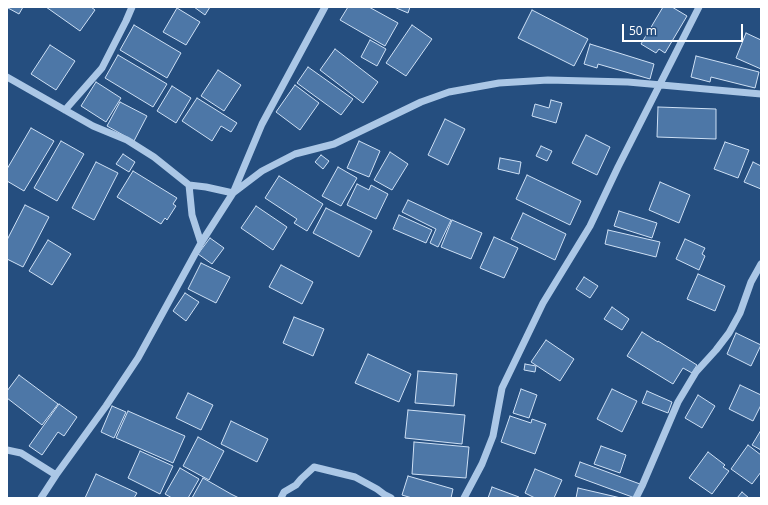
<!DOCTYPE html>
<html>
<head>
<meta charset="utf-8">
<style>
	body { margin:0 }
	#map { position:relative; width:768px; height:505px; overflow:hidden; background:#254e7f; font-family:"Open Sans",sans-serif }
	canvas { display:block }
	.frame { position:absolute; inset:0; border:8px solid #fff; pointer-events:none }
	.scale { position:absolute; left:622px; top:24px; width:121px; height:18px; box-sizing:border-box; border:2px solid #fff; border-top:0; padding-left:5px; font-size:12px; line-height:14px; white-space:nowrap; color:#fff; -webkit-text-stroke:3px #254e7f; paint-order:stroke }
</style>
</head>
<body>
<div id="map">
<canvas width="768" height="505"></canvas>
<div class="frame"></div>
<div class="scale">50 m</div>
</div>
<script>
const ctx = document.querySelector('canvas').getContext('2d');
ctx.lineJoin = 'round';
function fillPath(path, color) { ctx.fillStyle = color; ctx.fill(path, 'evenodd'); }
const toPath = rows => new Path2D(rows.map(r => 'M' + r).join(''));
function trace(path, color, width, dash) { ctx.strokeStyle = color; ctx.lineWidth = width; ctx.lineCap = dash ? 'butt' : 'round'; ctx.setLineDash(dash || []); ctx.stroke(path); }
const building = toPath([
	[8,7,23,7,19,14,8,8,8,7],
	[46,7,91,7,95,10,80,31,46,7],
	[194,7,210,7,205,15,194,7],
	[348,7,369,7,398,23,385,46,340,20,348,7],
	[394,7,410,7,408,13,394,7],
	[663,7,672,7,687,16,665,53,659,49,656,53,641,44,663,7],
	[177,8,200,22,186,45,163,32,177,8],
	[532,10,588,39,574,66,518,38,532,10],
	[134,25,181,53,167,78,120,50,134,25],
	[412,25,432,39,406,76,386,63,412,25],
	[746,33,761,40,761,69,736,58,746,33],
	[370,40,386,49,377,66,361,57,370,40],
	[590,44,654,64,650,79,598,64,597,68,584,64,590,44],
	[50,45,75,61,56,90,31,74,50,45],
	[335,49,378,82,363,103,320,70,335,49],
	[118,55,167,84,153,107,105,78,118,55],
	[696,56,759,72,755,88,711,77,710,82,691,77,696,56],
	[308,67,353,99,341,115,297,83,308,67],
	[218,70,241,85,224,111,201,96,218,70],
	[96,82,121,98,106,122,81,106,96,82],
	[295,85,319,103,300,130,276,112,295,85],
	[172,86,191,98,176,123,157,111,172,86],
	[197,98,237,123,231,132,221,126,212,141,182,121,197,98],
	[551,100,562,103,556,123,532,116,535,104,549,108,551,100],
	[120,102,147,116,134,141,107,126,120,102],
	[658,107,716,109,716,139,657,137,658,107],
	[445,119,465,129,448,165,428,155,445,119],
	[31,128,54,141,24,191,7,181,7,169,31,128],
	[586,135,610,147,597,175,572,163,586,135],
	[61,141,84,154,57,201,34,188,61,141],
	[359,141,380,151,369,177,347,168,359,141],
	[725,142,749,150,738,178,714,169,725,142],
	[541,146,552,151,547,161,536,156,541,146],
	[390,152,408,164,392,190,374,180,390,152],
	[123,154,135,162,129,172,116,164,123,154],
	[321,155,329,161,323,169,315,162,321,155],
	[500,158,521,162,519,174,498,169,500,158],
	[96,162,118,173,94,220,72,208,96,162],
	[753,162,761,166,761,189,744,182,753,162],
	[338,167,357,178,341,206,322,196,338,167],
	[133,171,177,198,173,204,176,206,167,220,165,218,161,224,117,197,133,171],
	[527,175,581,201,570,225,516,199,527,175],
	[279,176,323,204,307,231,294,223,297,219,265,198,279,176],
	[660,182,690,195,679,223,649,210,660,182],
	[357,184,369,190,371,185,388,194,376,219,347,205,357,184],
	[408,200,451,220,438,247,430,243,436,229,402,212,408,200],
	[25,205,49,217,23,267,7,259,7,240,25,205],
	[256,206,287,227,273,250,241,228,256,206],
	[326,208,372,231,359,257,313,233,326,208],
	[619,211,657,223,652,238,614,226,619,211],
	[523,213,566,234,555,260,511,239,523,213],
	[399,215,432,230,426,243,393,229,399,215],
	[452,220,482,233,471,259,441,247,452,220],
	[608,230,660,242,656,257,605,244,608,230],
	[494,237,518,248,504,278,480,268,494,237],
	[210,238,224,248,212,264,198,254,210,238],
	[685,239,705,248,702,254,705,256,699,270,676,259,685,239],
	[48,240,71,254,52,285,29,271,48,240],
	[201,263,230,277,216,303,188,289,201,263],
	[281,265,313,282,302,304,269,287,281,265],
	[698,274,725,286,715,311,687,299,698,274],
	[584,277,598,286,590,298,576,289,584,277],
	[185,293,199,302,186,321,173,311,185,293],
	[612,307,629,319,622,330,604,319,612,307],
	[294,317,324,329,313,356,283,343,294,317],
	[642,332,658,342,658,341,697,365,692,373,683,368,673,384,627,356,642,332],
	[736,333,761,345,751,366,727,354,736,333],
	[546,340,574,359,560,381,531,362,546,340],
	[368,354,411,374,399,402,355,383,368,354],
	[525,364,536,366,535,372,524,370,525,364],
	[418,371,457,374,454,406,415,403,418,371],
	[19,375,58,404,42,425,7,398,7,391,19,375],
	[740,385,761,395,761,405,753,421,729,409,740,385],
	[521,389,537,395,529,418,513,413,521,389],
	[612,389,637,401,622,432,597,419,612,389],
	[647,391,672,402,668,413,642,403,647,391],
	[188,393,213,405,201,430,176,418,188,393],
	[698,395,715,406,702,428,685,418,698,395],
	[59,404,77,417,64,436,58,432,42,455,29,446,59,404],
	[112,406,126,412,114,438,101,432,112,406],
	[408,410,465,415,462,444,405,438,408,410],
	[128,411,185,436,173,463,116,438,128,411],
	[510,416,531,423,532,419,546,424,535,454,501,442,510,416],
	[231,421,268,439,257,462,221,444,231,421],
	[761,430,761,450,752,445,761,430],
	[198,437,224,451,209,480,183,466,198,437],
	[414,442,469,447,466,478,412,474,414,442],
	[748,445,761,455,761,472,752,484,731,469,748,445],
	[601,446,626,455,620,473,594,464,601,446],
	[140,451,173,466,160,494,128,478,140,451],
	[708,452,725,465,723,467,729,471,712,494,689,478,708,452],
	[580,462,640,484,635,498,575,476,580,462],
	[180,468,199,479,188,498,172,498,165,494,180,468],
	[535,469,562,480,554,498,535,498,525,493,535,469],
	[96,474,137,493,134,498,85,498,96,474],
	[408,476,453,489,451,498,412,498,402,495,408,476],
	[203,478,231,494,239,498,192,498,203,478],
	[492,487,519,497,518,498,488,498,492,487],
	[578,488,621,498,576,498,578,488],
	[742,492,749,498,737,498,742,492]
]);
fillPath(building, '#4d77a7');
trace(building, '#cee0f5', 1);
trace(toPath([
	[7,77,93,126,127,140,154,157,189,185,206,187,233,193],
	[65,110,102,68,126,21,132,7],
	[189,185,192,215,201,243],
	[233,193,262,171,295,154,334,144,421,102,449,92,499,83,548,80,628,82,761,94],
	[7,450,21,453,56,475],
	[41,498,56,475,106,406,138,358,201,243,233,193,262,124,325,7],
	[281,498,284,492,296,485,301,479,314,467,355,477,377,489,385,495,391,498],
	[464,498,482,464,493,436,502,388,543,303,590,226,618,167,699,7],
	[636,498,642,486,678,402,696,372,716,350,729,333,740,313,751,282,761,264]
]), '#abc7e6', 7);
</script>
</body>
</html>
